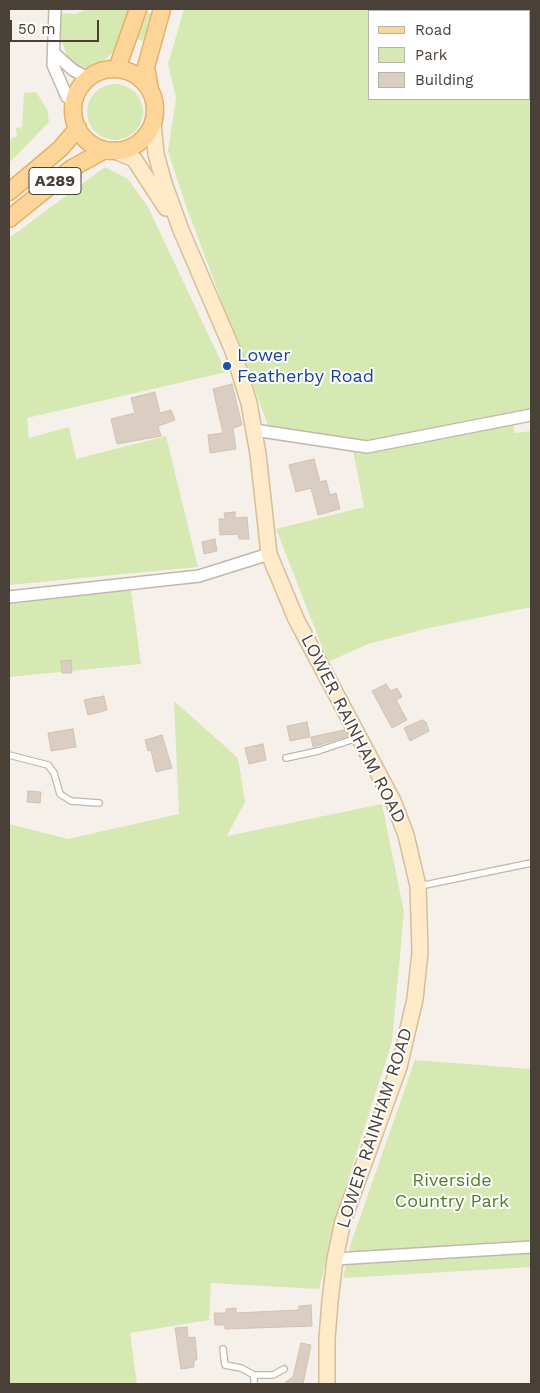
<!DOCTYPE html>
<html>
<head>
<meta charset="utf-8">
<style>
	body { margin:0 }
	#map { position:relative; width:540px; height:1393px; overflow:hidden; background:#f5f0ea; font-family:"Work Sans",sans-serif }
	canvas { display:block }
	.frame { position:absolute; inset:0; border:10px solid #494038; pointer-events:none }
	.legend { position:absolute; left:368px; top:10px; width:162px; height:90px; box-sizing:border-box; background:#fff; border:1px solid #b6b3af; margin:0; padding:6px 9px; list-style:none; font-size:15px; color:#494038 }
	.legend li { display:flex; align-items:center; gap:10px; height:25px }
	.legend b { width:25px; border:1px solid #b6b3af }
	.scale { position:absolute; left:10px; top:20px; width:89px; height:22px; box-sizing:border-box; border:2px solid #494038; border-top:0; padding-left:6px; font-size:15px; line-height:18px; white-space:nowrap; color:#494038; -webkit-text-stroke:4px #fff; paint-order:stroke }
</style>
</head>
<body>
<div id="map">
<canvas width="540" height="1393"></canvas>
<div class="frame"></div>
<ul class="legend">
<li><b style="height:6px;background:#fed599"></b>Road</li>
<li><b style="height:14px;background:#d7e9b3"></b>Park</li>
<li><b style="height:14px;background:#dacdc2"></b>Building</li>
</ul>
<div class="scale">50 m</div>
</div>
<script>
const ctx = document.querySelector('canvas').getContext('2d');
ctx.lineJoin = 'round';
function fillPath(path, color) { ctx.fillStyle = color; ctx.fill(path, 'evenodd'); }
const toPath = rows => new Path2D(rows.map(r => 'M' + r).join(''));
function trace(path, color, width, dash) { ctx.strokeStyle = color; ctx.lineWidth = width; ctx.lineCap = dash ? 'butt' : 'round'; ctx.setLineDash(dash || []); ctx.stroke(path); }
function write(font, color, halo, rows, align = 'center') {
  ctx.font = font + ' "Work Sans",sans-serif'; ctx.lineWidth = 4; ctx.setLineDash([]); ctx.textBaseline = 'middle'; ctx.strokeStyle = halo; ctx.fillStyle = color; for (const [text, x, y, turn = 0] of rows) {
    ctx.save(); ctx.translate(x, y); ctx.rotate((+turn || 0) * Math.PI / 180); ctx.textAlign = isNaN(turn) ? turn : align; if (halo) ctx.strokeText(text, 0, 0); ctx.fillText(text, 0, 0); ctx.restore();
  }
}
fillPath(toPath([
	[87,9,130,9,120,37,112,53,101,63,88,68,77,66,67,56,60,36,62,13,76,14],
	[184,9,425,9,428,11,369,11,369,99,529,99,529,92,531,94,531,411,368,441,268,425,185,203,168,151,176,98,168,64],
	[144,11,153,14,143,41,134,38],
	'87 112a28 28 0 1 1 56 0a28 28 0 1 1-56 0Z',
	[36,92,47,109,49,122,9,163,9,143,12,138,17,137,16,128,22,127,24,93],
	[105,167,128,179,148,207,226,372,27,418,29,438,69,427,76,459,166,436,198,567,9,585,9,238],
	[513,423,515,433,531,431,531,607,429,628,368,644,328,662,276,529,364,507,353,450,359,454],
	[131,590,141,664,9,677,9,604],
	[174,701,238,758,245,802,227,836,382,804,404,912,392,1042,342,1198,319,1289,211,1283,209,1320,130,1333,137,1384,9,1384,9,824,68,839,179,814],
	[415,1060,531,1069,531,1267,343,1278,351,1243]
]), '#d7e9b3');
fillPath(toPath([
	[457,9,531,9,531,62,529,61,529,11,459,11]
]), '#a7dcf1');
const building = toPath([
	[232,384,242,425,233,428,236,449,210,453,208,435,223,433,213,389,232,384],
	[155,392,160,413,171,410,175,420,158,426,161,436,117,444,111,419,135,413,131,398,155,392],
	[314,459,320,482,326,480,330,495,336,493,340,509,318,515,311,488,296,492,289,465,314,459],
	[235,512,235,518,247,517,249,539,239,539,238,534,220,535,219,519,225,519,224,513,235,512],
	[215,539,217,551,204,554,202,542,215,539],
	[71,660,72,673,62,673,61,661,71,660],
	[386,684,391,691,397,688,402,697,396,700,407,720,392,728,372,691,386,684],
	[104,696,107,710,88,715,84,700,104,696],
	[422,720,426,722,429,731,410,741,404,728,422,720],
	[307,722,310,737,290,741,287,726,307,722],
	[73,729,76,747,51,751,48,733,73,729],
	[344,730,348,736,313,747,311,737,344,730],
	[162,735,172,768,156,772,151,750,148,751,145,740,162,735],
	[263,744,266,760,249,764,245,748,263,744],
	[28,791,41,792,40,803,27,802,28,791],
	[311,1305,312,1326,225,1329,225,1325,215,1325,214,1313,226,1313,226,1309,236,1308,236,1313,299,1310,299,1306,311,1305],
	[187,1327,188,1338,195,1337,197,1360,194,1360,194,1367,181,1369,175,1328,187,1327],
	[301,1343,311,1345,303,1384,283,1384,293,1377,301,1343]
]);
fillPath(building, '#dacdc2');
trace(building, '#d2c1b2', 1);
const service = toPath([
	[9,755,48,765,54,773,60,794,71,801,99,803],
	[286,758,318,751,357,738],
	[420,886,531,863],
	[223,1349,225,1365,241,1368,254,1375],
	[254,1384,254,1375,273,1375,284,1369]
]);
const minor = toPath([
	[55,9,53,65,67,97,74,101],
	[55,54,73,70,88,78],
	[254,430,367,447,531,415],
	[9,597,199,576,269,554],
	[335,1259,531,1247]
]);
const secondary = toPath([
	[153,122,156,154,164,183,181,230,233,351,249,403,258,454,269,554,296,619,393,801,406,835,418,886,420,953,415,999,399,1067,343,1221,335,1259,330,1301,327,1339,327,1384],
	[113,150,134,159,166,208]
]);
const primary = toPath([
	[117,69,138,9],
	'73 110a41 41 0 1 1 82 0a41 41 0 1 1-82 0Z',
	[150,90,146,67,162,9],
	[9,192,60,149,78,128],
	[9,219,72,168,105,150]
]);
trace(service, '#c1b7ac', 8);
trace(minor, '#c1b7ac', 14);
trace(secondary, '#d5be9a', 18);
trace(primary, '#e5b068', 19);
trace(service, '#fff', 5.5);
trace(minor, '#fff', 11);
trace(secondary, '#ffebca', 15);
trace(primary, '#fed599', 16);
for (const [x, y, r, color] of [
	[227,366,5,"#1a4fb4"]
]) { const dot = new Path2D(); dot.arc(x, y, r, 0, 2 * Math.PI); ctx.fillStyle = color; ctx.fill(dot); trace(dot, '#fff', 2); }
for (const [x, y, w] of [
	[55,181,52]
]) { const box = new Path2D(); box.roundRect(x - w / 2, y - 13.5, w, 27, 4); ctx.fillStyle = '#fff'; ctx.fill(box); trace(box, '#494038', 1); }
write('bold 16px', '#494038', null, [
	["A289",55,181]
]);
write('18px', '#164399', '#fff', [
	["Lower",237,356],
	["Featherby Road",237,377]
], 'left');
write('18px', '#494038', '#fff', [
	["LOWER RAINHAM ROAD",353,729,63],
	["LOWER RAINHAM ROAD",375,1128,-72]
]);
write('18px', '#537c2a', '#fff', [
	["Riverside",452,1181],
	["Country Park",452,1202]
]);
</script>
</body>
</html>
